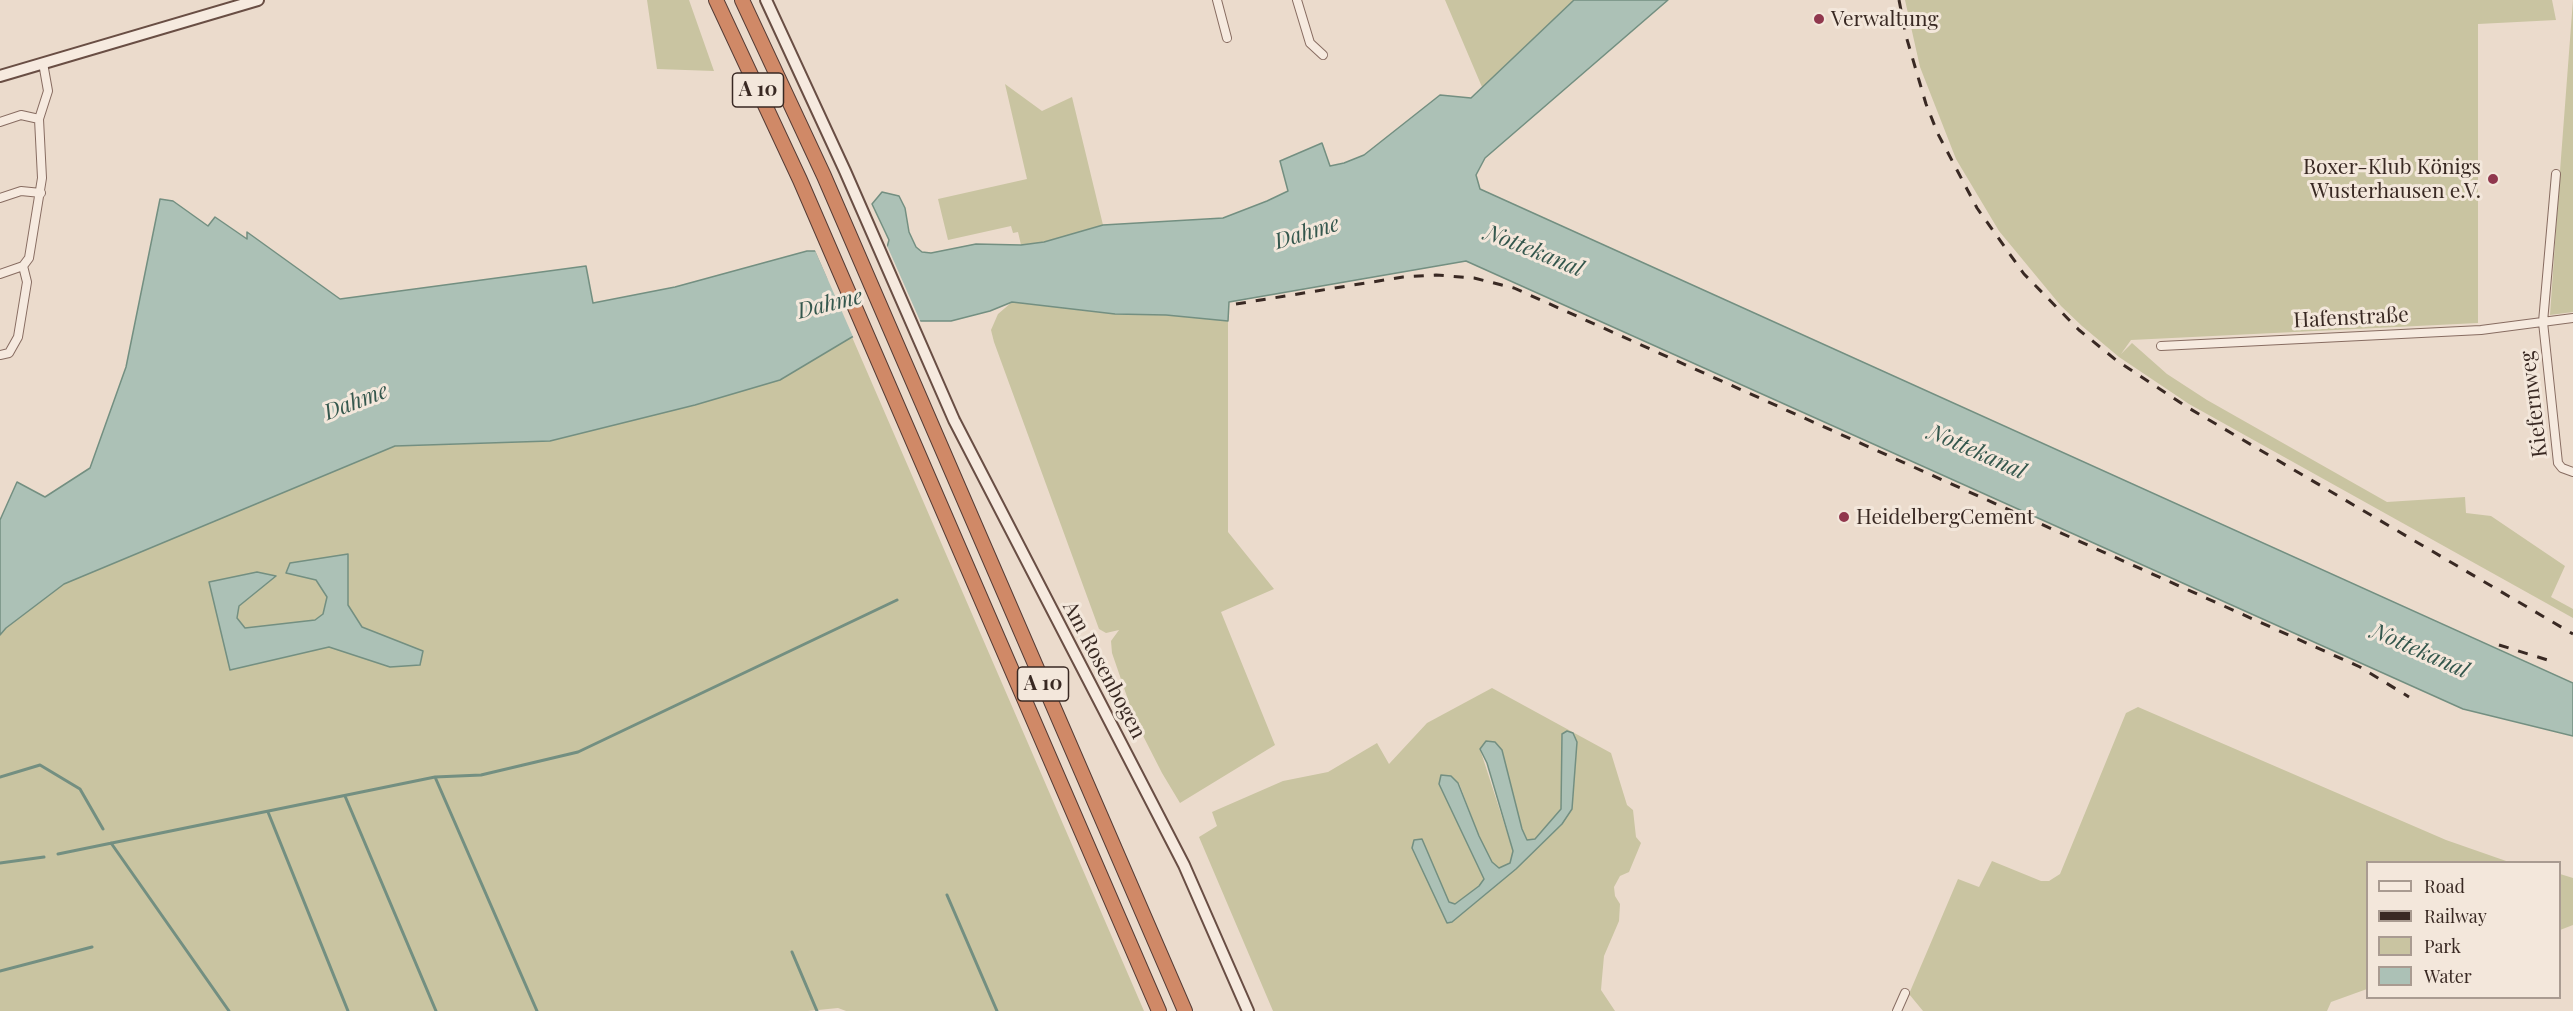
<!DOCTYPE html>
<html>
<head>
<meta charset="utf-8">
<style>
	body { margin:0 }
	#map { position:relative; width:2573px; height:1011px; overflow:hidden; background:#ebdbcc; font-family:"Playfair Display",serif }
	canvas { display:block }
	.legend { position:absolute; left:2366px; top:861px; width:195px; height:138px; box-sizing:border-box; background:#f3e7db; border:2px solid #a99b91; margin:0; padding:8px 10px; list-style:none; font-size:18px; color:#392923 }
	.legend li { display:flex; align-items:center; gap:12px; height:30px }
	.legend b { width:30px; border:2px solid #a99b91 }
</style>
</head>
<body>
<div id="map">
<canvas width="2573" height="1011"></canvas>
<ul class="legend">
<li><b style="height:8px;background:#f6eadf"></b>Road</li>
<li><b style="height:8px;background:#392923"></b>Railway</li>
<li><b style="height:16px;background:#c9c4a1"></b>Park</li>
<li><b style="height:16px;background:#acc1b6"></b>Water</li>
</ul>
</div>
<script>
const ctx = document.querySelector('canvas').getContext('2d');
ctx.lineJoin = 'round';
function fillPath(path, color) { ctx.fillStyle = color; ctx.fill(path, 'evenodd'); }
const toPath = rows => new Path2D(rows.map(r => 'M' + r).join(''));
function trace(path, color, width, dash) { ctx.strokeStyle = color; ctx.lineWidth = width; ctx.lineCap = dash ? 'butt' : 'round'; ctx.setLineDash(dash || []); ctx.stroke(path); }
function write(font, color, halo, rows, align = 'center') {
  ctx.font = font + ' "Playfair Display",serif'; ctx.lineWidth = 6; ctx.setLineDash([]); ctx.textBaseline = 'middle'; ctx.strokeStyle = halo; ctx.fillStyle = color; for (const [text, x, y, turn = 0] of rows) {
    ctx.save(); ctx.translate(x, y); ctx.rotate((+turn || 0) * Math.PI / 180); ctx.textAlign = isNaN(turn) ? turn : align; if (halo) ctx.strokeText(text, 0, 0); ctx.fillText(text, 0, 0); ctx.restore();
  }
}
fillPath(toPath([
	[647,0,689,0,714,71,657,69],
	[1445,0,1574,0,1482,87],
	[1905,0,2552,0,2556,20,2478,24,2478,323,2131,340,2121,354,2132,343,2167,374,2207,400,2387,502,2465,497,2466,513,2491,516,2565,566,2551,597,2573,609,2573,618,2189,404,2119,357,2082,326,2061,306,1999,231,1956,159,1920,67],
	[2573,0,2573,312,2550,315,2560,171],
	[1005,84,1042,111,1072,97,1103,225,1044,242,1021,245,1018,232,1013,233,1011,226,948,240,938,199,1027,179],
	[1012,302,1115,314,1166,315,1228,321,1228,532,1274,589,1221,612,1275,745,1180,803,1162,773,1135,720,1112,653,1111,641,1119,630,1106,633,1099,629,994,342,991,330,998,314],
	[852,337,1144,1011,846,1011,838,1008,808,1011,0,1011,0,635,5,628,64,584,395,446,550,441,823,353],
	[1492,688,1611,753,1627,805,1633,810,1636,837,1641,843,1629,872,1620,876,1614,887,1615,896,1620,904,1619,921,1604,956,1602,978,1601,990,1615,1011,1273,1011,1199,837,1217,826,1212,812,1283,781,1328,772,1377,743,1389,764,1427,723],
	[1562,734,1577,742,1572,809,1562,824,1516,869,1452,922,1422,840,1449,902,1455,904,1479,886,1484,879,1439,784,1459,783,1479,836,1492,862,1499,868,1510,863,1513,851,1480,749,1502,750,1522,829,1527,840,1535,839,1561,809],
	[2138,707,2446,840,2509,862,2368,862,2367,989,2331,1002,2327,1011,1923,1011,1909,994,1958,879,1979,887,1992,861,2041,881,2049,881,2060,874,2126,713],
	[2560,874,2573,878,2573,925,2560,930]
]), '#c9c4a1');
const water = toPath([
	[1574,0,1668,0,1485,158,1476,175,1480,189,2573,683,2573,736,2463,709,1466,261,1229,302,1228,321,1166,315,1115,314,1012,302,990,311,951,321,900,321,852,337,780,380,695,405,550,441,395,446,64,584,6,628,0,635,0,520,17,482,45,497,90,468,126,367,160,199,173,201,208,226,215,217,247,239,247,232,340,299,586,266,593,303,675,287,807,251,816,251,828,278,882,265,889,240,872,204,882,192,899,196,905,208,909,232,916,247,922,252,931,253,976,244,1021,245,1044,242,1103,225,1223,218,1267,201,1288,191,1280,161,1322,143,1330,166,1344,163,1364,155,1440,95,1471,98,1574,0],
	[348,554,348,605,362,627,423,651,420,665,390,667,329,647,230,670,209,582,257,572,276,576,239,606,237,618,245,628,315,620,323,614,327,597,316,580,286,573,290,563,348,554],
	[1567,731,1573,733,1577,742,1572,809,1562,824,1516,869,1452,922,1447,923,1412,848,1414,840,1422,839,1449,902,1455,904,1479,886,1484,879,1439,784,1441,775,1451,776,1458,783,1479,836,1492,862,1499,868,1510,863,1513,851,1487,763,1480,749,1486,741,1495,742,1502,750,1522,829,1527,840,1535,839,1561,809,1562,734,1567,731]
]);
fillPath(water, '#acc1b6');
trace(water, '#738f81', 1.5);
fillPath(toPath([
	[885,241,921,323,901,324,854,339,814,248,819,249,830,274,879,262]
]), '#ebdbcc');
trace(toPath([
	[0,777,40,765,80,789,103,829],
	[435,777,537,1011],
	[345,796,436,1011],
	[268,812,348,1011],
	[111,843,229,1011],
	[58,854,435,777,481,775,578,752,897,600],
	[0,863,44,857],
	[947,895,997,1011],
	[792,952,817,1011],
	[0,971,92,947]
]), '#738f81', 3);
const street = toPath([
	[1217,0,1227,38],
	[1297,0,1310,43,1323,55],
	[0,122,21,115,39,119],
	[2556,174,2543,322,2558,463,2562,468,2573,472],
	[0,198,21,191,41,193],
	[0,274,23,266,29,258,42,178,39,119,48,91,43,63],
	[2161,346,2481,330,2573,318],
	[0,355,9,353,18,337,27,282,23,266],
	[1897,1011,1905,993]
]);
const secondary = toPath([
	[766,0,845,171,954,420,1184,865,1248,1011],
	[0,76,258,0]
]);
const highway = toPath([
	[716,0,800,180,1159,1011],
	[742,0,824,176,1185,1011]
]);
trace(street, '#876c61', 10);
trace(secondary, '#694e44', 14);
trace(highway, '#563c35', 16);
trace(street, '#f6eadf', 8);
trace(secondary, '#f6eadf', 10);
trace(highway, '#d08967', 14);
trace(toPath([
	[1899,0,1906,36,1926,104,1938,134,1977,208,2024,274,2079,330,2116,360,2187,407,2573,634],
	[1236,304,1403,277,1436,275,1474,278,1514,288,2360,667,2409,697],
	[2499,645,2551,661]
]), '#392923', 3, [10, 10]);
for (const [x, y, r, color] of [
	[1819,19,6,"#90374d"],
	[2493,179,6,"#90374d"],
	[1844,517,6,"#90374d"]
]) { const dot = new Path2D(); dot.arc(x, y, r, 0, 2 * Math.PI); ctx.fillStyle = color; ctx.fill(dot); trace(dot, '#f3e7db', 2); }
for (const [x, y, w] of [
	[758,90,51],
	[1043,684,51]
]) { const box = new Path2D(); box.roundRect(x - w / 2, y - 17, w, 34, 4.5); ctx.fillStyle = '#f3e7db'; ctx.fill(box); trace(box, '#392923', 1.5); }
write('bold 20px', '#392923', null, [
	["A 10",758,90],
	["A 10",1043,684]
]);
write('21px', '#392923', '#f3e7db', [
	["Verwaltung",1831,19],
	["Boxer-Klub Königs",2481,167,"right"],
	["Wusterhausen e.V.",2481,191,"right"],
	["HeidelbergCement",1856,517]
], 'left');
write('21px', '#392923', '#f3e7db', [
	["Hafenstraße",2351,318,-3],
	["Kiefernweg",2534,404,-97],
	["Am Rosenbogen",1104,670,62]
]);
write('italic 22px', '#34574d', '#f3e7db', [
	["Dahme",1307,233,-17],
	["Nottekanal",1534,251,22],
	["Dahme",830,304,-14],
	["Dahme",356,402,-21],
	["Nottekanal",1977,452,24],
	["Nottekanal",2420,651,24]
]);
</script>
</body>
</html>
